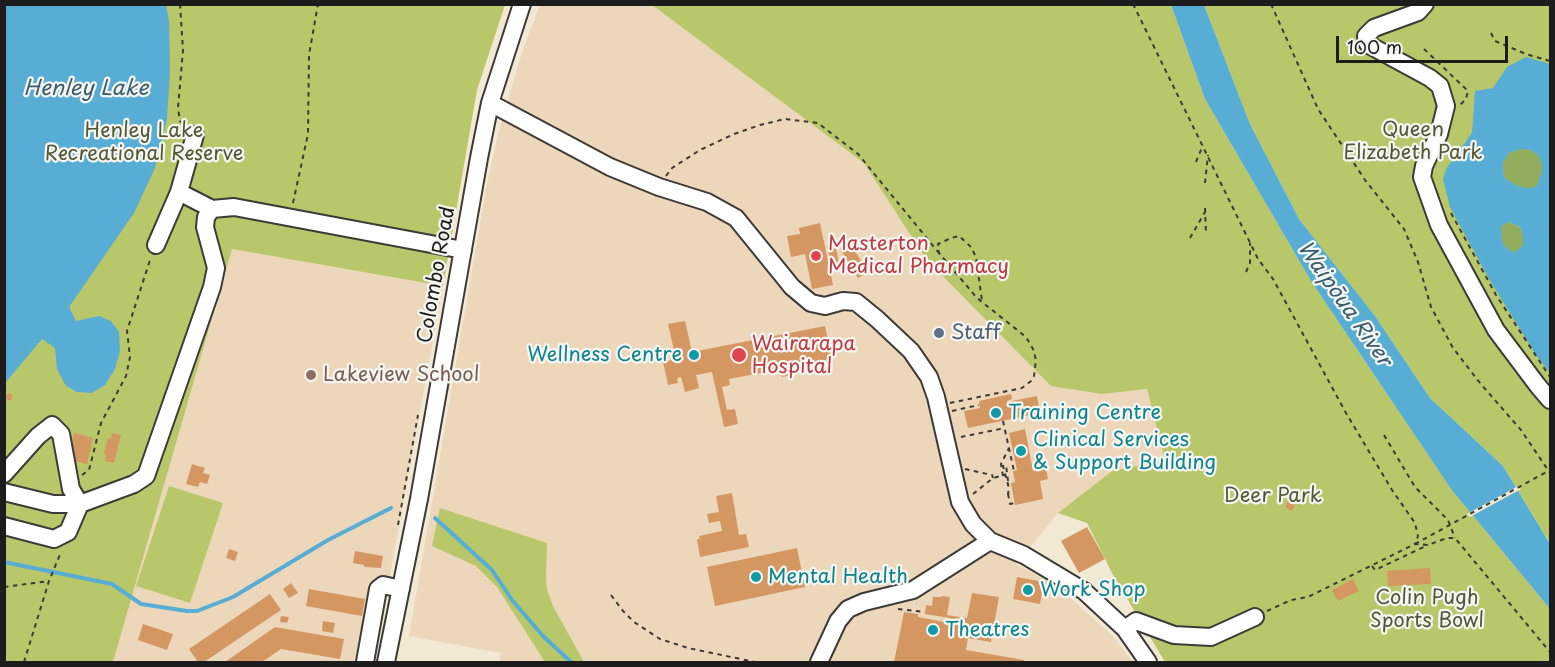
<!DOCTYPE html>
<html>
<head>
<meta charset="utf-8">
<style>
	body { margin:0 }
	#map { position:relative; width:1555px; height:667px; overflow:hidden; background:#f1e9d3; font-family:"Playpen Sans",sans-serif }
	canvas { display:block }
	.frame { position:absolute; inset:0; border:6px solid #1c1c1c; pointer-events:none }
	.scale { position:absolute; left:1336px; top:36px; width:172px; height:27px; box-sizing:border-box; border:3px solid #1c1c1c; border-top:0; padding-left:8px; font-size:18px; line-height:21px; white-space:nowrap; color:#1c1c1c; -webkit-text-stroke:4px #f6f6f2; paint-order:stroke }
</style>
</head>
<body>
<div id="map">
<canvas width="1555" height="667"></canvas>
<div class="frame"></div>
<div class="scale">100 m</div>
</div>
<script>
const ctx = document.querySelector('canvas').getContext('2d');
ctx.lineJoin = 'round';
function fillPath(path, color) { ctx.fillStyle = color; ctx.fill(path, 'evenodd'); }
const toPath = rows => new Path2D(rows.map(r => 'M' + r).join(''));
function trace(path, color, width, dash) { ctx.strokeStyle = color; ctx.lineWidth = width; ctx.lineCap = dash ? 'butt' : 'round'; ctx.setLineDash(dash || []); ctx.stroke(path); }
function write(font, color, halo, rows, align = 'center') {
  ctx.font = font + ' "Playpen Sans",sans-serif'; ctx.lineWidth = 4.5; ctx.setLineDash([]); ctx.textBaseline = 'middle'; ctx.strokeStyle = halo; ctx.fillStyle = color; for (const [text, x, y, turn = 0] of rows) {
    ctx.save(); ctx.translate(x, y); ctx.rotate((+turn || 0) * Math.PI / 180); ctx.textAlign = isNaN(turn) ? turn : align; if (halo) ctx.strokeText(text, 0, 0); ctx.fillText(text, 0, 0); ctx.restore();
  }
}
fillPath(toPath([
	[540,5,652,5,864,163,926,259,1102,394,1147,389,1166,460,1112,471,1058,513,1016,564,1046,580,1069,597,1113,636,1133,662,499,662,501,653,409,636,486,189,498,134,523,49],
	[232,249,443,286,374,662,113,662]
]), '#ecd7ba');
fillPath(toPath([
	[4,5,505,5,477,90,443,286,232,249,113,662,5,662],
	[652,5,1171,5,1205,99,1311,281,1451,489,1550,609,1550,662,1165,662,1113,575,1087,523,1058,513,1112,471,1165,460,1147,389,1102,394,1051,386,926,259,864,163],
	[1204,5,1550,5,1550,544,1503,466,1430,398,1375,316,1299,219,1250,124],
	[169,486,223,503,190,603,136,586],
	[440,508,547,543,546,581,547,590,554,608,584,662,545,662,497,587,476,566,432,546]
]), '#b7c769');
fillPath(toPath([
	[1521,149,1531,150,1538,155,1542,164,1542,172,1537,185,1532,188,1526,188,1515,185,1504,177,1503,163,1509,153],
	[1508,222,1520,228,1523,236,1523,245,1517,251,1513,252,1505,247,1502,240,1501,226]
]), '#91ac5d');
fillPath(toPath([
	[5,4,166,5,169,21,170,71,167,119,155,168,134,213,69,307,76,321,99,316,111,321,119,332,120,351,115,369,105,385,92,393,77,392,66,386,57,369,55,348,42,339,5,383],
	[1171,5,1204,5,1250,124,1299,219,1375,316,1430,398,1503,466,1550,544,1550,609,1451,489,1311,281,1205,99],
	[1526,57,1550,64,1550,373,1536,355,1489,279,1450,207,1443,179,1446,169,1472,133,1475,91,1493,88,1507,67],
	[1521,149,1531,150,1538,155,1542,164,1542,172,1537,185,1532,188,1526,188,1515,185,1504,177,1503,163,1509,153],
	[1508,222,1520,227,1523,236,1523,245,1517,251,1513,252,1505,247,1502,240,1501,226]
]), '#57add3');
fillPath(toPath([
	[1518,486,1521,489,1470,517,1467,514]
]), '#f1e9d3');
trace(toPath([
	[435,518,492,570,512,600,543,636,571,662],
	[4,562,112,584,141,604,187,611,197,611,233,597,328,540,391,508]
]), '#57add3', 4);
fillPath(toPath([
	[820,223,833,285,812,289,805,254,791,257,787,236,800,234,799,228],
	[850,243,868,272,858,278,840,249],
	[835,244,839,263,832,265,827,246],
	[685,321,692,352,825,326,832,359,793,367,790,375,782,377,776,370,729,379,730,385,722,387,727,410,735,409,738,424,724,427,712,372,696,375,699,388,685,392,681,377,677,378,678,383,668,385,663,362,676,359,668,324],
	[8,393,13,395,10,401,5,398],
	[1011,394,1012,399,1007,401,1007,402,1037,396,1040,413,968,428,964,411,980,408,979,401],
	[1025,429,1033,471,1046,469,1048,479,1040,481,1043,499,1015,505,1011,483,1015,482,1013,471,1017,470,1009,433],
	[74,433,93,438,87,464,67,459],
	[112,433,121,435,114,463,105,461,106,455,104,454,108,438,111,439],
	[192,464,205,468,203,473,210,475,207,484,200,482,198,487,186,484],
	[732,493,739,535,746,534,749,547,700,557,697,539,700,539,699,536,722,531,720,521,709,523,707,514,719,512,716,496],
	[1288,501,1295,505,1292,511,1285,507],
	[1087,527,1105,559,1079,573,1061,541],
	[797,548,805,587,715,606,707,567],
	[229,549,238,552,235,561,226,558],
	[355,551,383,556,381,568,364,567,364,565,353,563],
	[1430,568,1431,584,1388,586,1387,571],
	[1017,577,1044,582,1040,604,1013,599],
	[1353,579,1359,591,1338,601,1332,590],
	[291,583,298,593,289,598,283,589],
	[309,589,365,599,362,616,306,606],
	[972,593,999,597,991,642,968,638,966,650,1024,660,1024,662,894,662,904,612,918,614,918,617,949,623,950,618,925,614,926,605,932,606,933,597,941,597,941,596,950,597,947,615,967,618],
	[270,594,281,610,204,662,198,662,189,649],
	[281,616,289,617,287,623,280,622],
	[323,621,335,623,333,633,322,631],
	[143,624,173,634,167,650,138,640],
	[275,627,344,639,340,659,281,649,262,662,225,662]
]), '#d59762');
const minor = toPath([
	[1425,4,1418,12,1374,28,1366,36,1367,42,1369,45,1430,78,1440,86,1446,106,1439,134,1424,166,1422,177,1439,225,1496,330,1538,386,1550,400],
	[490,103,610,167,659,187,707,202,736,218,792,287,811,303,825,306,843,301,856,302,877,319,911,351,929,377,936,397,960,502,973,524,990,541,1024,555,1084,591,1125,629,1148,662],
	[179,192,212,209],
	[156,245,179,192,195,135],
	[4,474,38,436,52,425,61,434,71,489,80,504,68,532,54,539,4,526],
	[4,492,53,504,80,504,134,484,146,476,212,287,216,268,205,227,206,217,212,209,234,207,463,250],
	[1125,629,1136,621,1174,635,1211,637,1255,617],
	[365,662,378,589,383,585,401,589],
	[386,662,419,499,479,158,490,103,522,4],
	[819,662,838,621,848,609,864,602,913,590,990,541]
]);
trace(minor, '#3c3b37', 20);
trace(toPath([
	[180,4,183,50,178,108,180,121,185,125],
	[1133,4,1258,259,1273,279,1346,413,1392,490,1415,523,1418,536,1415,544],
	[1271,4,1318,109,1365,180,1404,229,1418,262,1431,307,1453,348,1480,383,1521,430,1550,473],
	[1491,33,1495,41,1526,54,1550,61],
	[1424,49,1468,91,1466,99,1459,106],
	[1196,162,1203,145],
	[666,176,672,168,700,150,734,134,760,125,785,119,818,123,858,154,939,253],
	[1205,183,1208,155],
	[293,203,308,134,309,55,318,4],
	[1205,208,1206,234],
	[1451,213,1496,295,1550,377],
	[1190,238,1205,212],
	[1246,272,1250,263,1250,243],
	[950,403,1022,388,1031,381,1034,376,1036,360,1033,349,1026,337,977,298,939,253,938,244,951,238,959,236,971,247,976,257,982,301],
	[952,411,979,405],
	[1003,421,1014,471],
	[1384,435,1415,487,1448,520,1455,538],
	[961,437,1005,428],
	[965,469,992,475,993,478],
	[82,475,89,470,101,423,126,376,130,357,127,331,151,257],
	[1003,476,1001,464,1009,448],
	[1008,481,1006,465,1003,466,1009,488,1008,494,1013,493],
	[973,494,993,478,1005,475],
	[1008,494,1010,504,1015,503],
	[398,525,418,415],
	[1372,566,1375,570,1428,545],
	[4,587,49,581],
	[611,595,623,611,634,622,660,639,688,648,755,662],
	[898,609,925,612],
	[1267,611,1291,600,1308,597,1415,544,1428,545,1447,538,1455,538,1550,652],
	[24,662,49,581,61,552]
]), '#3c3b37', 2, [4.5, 4.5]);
trace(minor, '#fff', 16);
trace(toPath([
	[1415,544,1550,470]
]), '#3c3b37', 2, [4.5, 4.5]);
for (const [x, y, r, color] of [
	[816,256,6,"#e0444e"],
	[939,333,6,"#5c6f8a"],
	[694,355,6,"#0f9aa8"],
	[739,355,8,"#e0444e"],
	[311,375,6,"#8d6e63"],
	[996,413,6,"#0f9aa8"],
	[1021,451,6,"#0f9aa8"],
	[756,577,6,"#0f9aa8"],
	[1028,590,6,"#0f9aa8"],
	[933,630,6,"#0f9aa8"]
]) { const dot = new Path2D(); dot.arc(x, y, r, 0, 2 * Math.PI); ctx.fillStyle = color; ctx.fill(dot); trace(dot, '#f6f6f2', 2); }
write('20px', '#525837', '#f6f6f2', [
	["Queen",1413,130],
	["Elizabeth Park",1413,153],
	["Henley Lake",144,131],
	["Recreational Reserve",144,154],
	["Deer Park",1273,496],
	["Colin Pugh",1427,598],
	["Sports Bowl",1427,621]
]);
write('20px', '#be3a42', '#f6f6f2', [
	["Masterton",828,244],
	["Medical Pharmacy",828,267],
	["Wairarapa",752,344],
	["Hospital",752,367]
], 'left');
write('20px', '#1c1c1c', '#f6f6f2', [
	["Colombo Road",437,275,-80]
]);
write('20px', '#4e5e75', '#f6f6f2', [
	["Staff",951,333]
], 'left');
write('20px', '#0d838f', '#f6f6f2', [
	["Wellness Centre",682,355,"right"],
	["Training Centre",1008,413],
	["Clinical Services",1033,440],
	["& Support Building",1033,463],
	["Mental Health",768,577],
	["Work Shop",1040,590],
	["Theatres",945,630]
], 'left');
write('20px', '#785e54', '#f6f6f2', [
	["Lakeview School",323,375]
], 'left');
write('italic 21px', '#375d6e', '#f6f6f2', [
	["Henley Lake",86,89],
	["Waipōua River",1344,304,55]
]);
</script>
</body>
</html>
